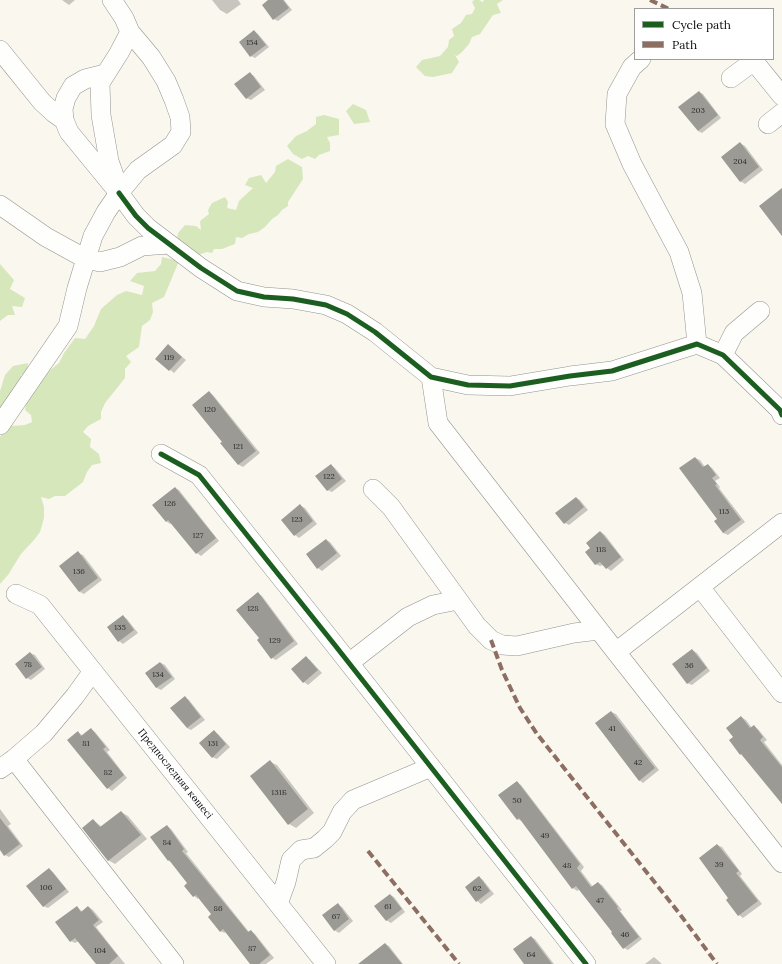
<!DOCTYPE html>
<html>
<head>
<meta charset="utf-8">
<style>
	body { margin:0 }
	#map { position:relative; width:782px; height:964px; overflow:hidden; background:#faf7ef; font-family:Lora,serif }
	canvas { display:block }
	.legend { position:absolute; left:634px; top:8px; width:140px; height:52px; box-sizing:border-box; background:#fff; border:1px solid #9e9e9e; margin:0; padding:5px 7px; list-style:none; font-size:12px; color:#0c0c0c }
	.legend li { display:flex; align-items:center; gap:8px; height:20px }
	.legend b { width:20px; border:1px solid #9e9e9e }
</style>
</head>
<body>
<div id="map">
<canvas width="782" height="964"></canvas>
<ul class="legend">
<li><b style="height:5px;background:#1b5e20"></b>Cycle path</li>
<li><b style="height:5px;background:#8d6e63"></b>Path</li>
</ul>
</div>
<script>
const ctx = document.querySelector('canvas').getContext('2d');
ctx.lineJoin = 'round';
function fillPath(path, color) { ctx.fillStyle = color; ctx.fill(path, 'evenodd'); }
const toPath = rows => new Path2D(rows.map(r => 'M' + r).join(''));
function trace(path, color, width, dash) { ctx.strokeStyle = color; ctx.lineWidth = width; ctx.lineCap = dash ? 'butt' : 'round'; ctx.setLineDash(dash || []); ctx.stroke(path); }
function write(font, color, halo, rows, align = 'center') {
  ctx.font = font + ' Lora,serif'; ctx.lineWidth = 4; ctx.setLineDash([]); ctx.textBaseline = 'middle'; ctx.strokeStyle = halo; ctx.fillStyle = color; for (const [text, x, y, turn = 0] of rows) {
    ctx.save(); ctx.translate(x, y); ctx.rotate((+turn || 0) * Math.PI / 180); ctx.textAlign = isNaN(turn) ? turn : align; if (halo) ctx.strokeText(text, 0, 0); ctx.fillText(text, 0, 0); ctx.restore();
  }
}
fillPath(toPath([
	[474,0,479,0,483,2,484,0,503,0,497,4,501,13,493,15,480,34,472,37,469,44,462,52,457,56,455,55,459,62,452,73,433,77,425,76,416,67,422,60,440,56,448,47,449,40,454,36,452,29,461,23,466,15,472,14,475,8,472,2],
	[353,104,366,110,370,122,354,124,346,111],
	[324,115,339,119,339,135,327,137,330,143,330,151,319,155,315,159,308,156,302,159,293,154,287,146,296,136,307,131,316,124,316,117],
	[288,159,302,167,303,179,288,202,288,206,282,210,278,215,272,219,265,227,258,232,249,234,242,238,236,237,235,244,222,249,214,249,212,253,207,252,201,254,198,257,185,250,182,241,177,239,178,233,185,225,196,226,201,230,200,221,209,214,208,210,212,203,225,197,228,202,227,208,236,210,239,201,253,188,245,185,249,178,261,175,266,183,275,172,276,166],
	[162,257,179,261,164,297,152,303,153,312,150,320,142,326,139,347,126,356,131,362,125,369,125,378,105,403,101,412,101,419,88,426,83,432,91,439,90,447,99,454,101,463,92,465,87,472,83,482,65,496,55,496,49,499,41,497,44,507,44,518,40,532,34,540,21,554,8,575,0,584,0,437,4,431,10,426,25,425,32,422,31,415,25,410,26,403,42,379,49,371,59,363,64,353,75,338,85,339,94,326,101,309,117,295,126,291,142,295,144,286,130,281,137,273,155,271,161,264],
	[0,264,14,280,10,289,25,298,22,307,12,306,15,315,8,315,0,321],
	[28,363,27,372,21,375,22,384,0,416,0,391,5,375,13,366]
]), '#d6e7bc');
fillPath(toPath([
	[62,0,75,0,69,5],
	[212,0,238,0,241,4,227,14,220,10],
	[270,0,284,0,292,10,278,21,274,19],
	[254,31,258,34,269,47,255,58,251,56],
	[250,73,254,76,265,90,251,100,246,98],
	[699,92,703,94,721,118,702,133,698,131],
	[740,143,745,146,763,170,745,184,740,181],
	[169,346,186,360,174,373,157,359],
	[209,392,213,395,260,453,243,467,239,465,222,443,223,442],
	[695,458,700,460,705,467,708,465,712,468,720,478,715,481,720,487,719,488,745,522,728,535,723,533],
	[331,465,335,468,346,481,332,492,327,490],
	[175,488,179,490,219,541,201,556,197,553,172,523,170,524,166,521],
	[576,498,580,500,588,510,569,525,565,523],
	[301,506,305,508,317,524,299,538,295,535],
	[601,532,605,535,624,560,611,571,603,565,600,566,595,564,591,548],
	[326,540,330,542,341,556,322,571,318,568,307,555],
	[78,553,83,555,102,580,84,594,80,592,60,567],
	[258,593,262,596,298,644,276,660,272,658,260,638],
	[123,616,127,619,138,633,123,644,119,641],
	[692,650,697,653,710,671,692,685,687,683],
	[30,653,35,655,45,669,31,680,27,678],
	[306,658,310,660,322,673,308,685,304,682,292,669],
	[161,663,165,665,175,679,161,690,157,688,146,674],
	[185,697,189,700,205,720,191,730,187,728],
	[611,712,616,714,659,770,643,783,639,780],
	[741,717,746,720,752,728,754,726,758,729,767,740,764,742,782,765,782,799,745,756,741,754,734,737],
	[91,729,95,732,110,750,107,752,127,778,112,791,108,788,78,732,83,736],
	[214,732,218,734,230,747,217,759,212,757],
	[270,762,277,765,314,813,296,828,289,824],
	[517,782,521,785,584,867,581,871,593,887,598,883,602,885,622,910,620,911,642,939,628,950,624,948,614,933,580,889,577,891,573,888,522,821,517,819],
	[0,809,11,824,8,826,23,846,9,857,5,855,0,849],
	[121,812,128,816,147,839,115,864,108,860,93,820,102,827],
	[167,826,171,829,188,852,186,853,249,932,251,931,255,934,274,958,266,964,251,964,226,932,225,933,220,931,213,914,199,897,198,899,194,896,188,883,173,863,169,861,152,837],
	[717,845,722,847,742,874,740,876,762,904,743,918,739,915,727,900,730,898],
	[49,869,53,872,69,892,48,908,43,906],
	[479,877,483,880,494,894,481,904,477,901,466,887],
	[390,895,394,897,405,912,391,923,386,920],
	[338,905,342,907,353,921,339,933,334,930],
	[77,907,83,912,89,907,93,910,103,922,96,927,125,964,97,964,79,941,75,943,71,941],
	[531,937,535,939,554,964,525,964],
	[385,944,389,946,403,964,370,964],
	[654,957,662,964,645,964]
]), '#0003');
fillPath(toPath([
	[268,0,283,0,289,8,273,20,262,5],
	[254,30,266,45,250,57,239,42],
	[250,72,261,87,246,99,234,84],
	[699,91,718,115,698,131,678,107],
	[740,142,759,167,740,182,721,157],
	[782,188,782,236,759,206],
	[168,344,182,357,169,371,155,359],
	[209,391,256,451,238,465,220,443,222,442,192,405],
	[695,457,703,467,708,464,716,475,712,478,717,484,715,485,741,520,723,533,714,521,717,519,679,468],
	[331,464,342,479,327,491,315,476],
	[175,487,216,538,196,554,168,520,166,522,152,505],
	[576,497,584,507,564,524,555,513],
	[300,504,313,521,294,536,281,520],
	[600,531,621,557,606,569,600,562,595,565,585,552,590,548,586,543],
	[326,539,337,553,317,569,306,554],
	[78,551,98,578,79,592,59,566],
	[258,592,294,641,271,659,257,640,259,638,236,610],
	[123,615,134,630,118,642,107,627],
	[692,649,707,668,687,684,672,664],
	[30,652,42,667,26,679,15,664],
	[306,656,318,670,303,683,291,669],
	[160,662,172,677,156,688,145,673],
	[185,696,201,717,187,728,170,708],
	[611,711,655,768,639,781,595,723],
	[741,716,750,728,754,725,763,737,760,740,782,767,782,804,741,754,740,755,729,740,733,737,726,728],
	[91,728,106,747,103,749,124,775,107,789,67,740,78,731,81,736],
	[214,730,226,744,212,758,199,743],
	[270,760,308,809,288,825,250,776],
	[517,781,580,864,577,868,591,887,598,882,618,907,617,908,639,937,623,949,611,933,612,932,576,886,572,889,519,818,517,820,498,795],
	[121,811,141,835,108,861,82,828,93,819,100,827],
	[0,818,20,844,4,856,0,850],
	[167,825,184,849,182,851,248,932,251,930,270,955,259,964,250,964,223,929,220,932,208,917,211,914,196,895,193,897,184,886,187,883,169,860,168,861,150,837],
	[717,844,739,871,736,873,758,901,738,916,726,900,728,898,699,858],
	[49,868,66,889,43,907,26,886],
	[479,876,490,891,476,902,465,887],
	[390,894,402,909,386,921,374,906],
	[338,903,349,919,334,931,322,915],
	[77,906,81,912,88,906,99,920,93,925,118,956,109,964,96,964,75,938,70,942,55,922],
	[531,936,552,964,524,964,513,949],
	[385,943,402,964,358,964]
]), '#9c9a95');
const minor = toPath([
	[0,50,42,102,54,113,64,120],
	[641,59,632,67,617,94,615,124,632,164,679,252,692,293,697,344],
	[752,59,782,96],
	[105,74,85,79,73,86,66,98,63,109,64,120,69,132,119,193,136,216,148,228,201,268,237,291,264,297,293,299,326,305,347,314,375,332,431,377,468,385,510,386,570,376,612,371,697,344,723,355,780,410,782,415],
	[731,78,754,61],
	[768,124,782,113],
	[117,184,109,161,101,115,100,83,119,53,130,32],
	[0,205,46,237,86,259,100,262,120,257,142,246,169,244],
	[723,355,734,333,760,311],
	[431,377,438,423,616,652,782,863],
	[0,425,68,326,77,288,93,236,106,212,119,193,138,170,173,145,181,132,180,117,174,100,166,81,151,57,130,32,124,18,112,0],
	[161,454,199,475,334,644,586,964],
	[373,489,391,507,477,626,491,640,502,645,517,646,574,633,599,630],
	[700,587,782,693],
	[16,594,40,605,326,964],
	[616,652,782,523],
	[349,663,408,617,433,605,458,600],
	[14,759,174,964],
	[0,769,14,759,44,733,75,696,93,671],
	[278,904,286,882,291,860,301,850,314,848,325,839,332,832,342,812,353,800,431,767]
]);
trace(minor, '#93928e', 20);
trace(minor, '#fefefd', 19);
trace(toPath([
	[650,0,669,9],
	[491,640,502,670,520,708,537,734,679,913,717,964],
	[368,851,459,964]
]), '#8d6e63', 4, [8, 4]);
trace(toPath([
	[119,193,136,216,148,228,201,268,237,291,264,297,293,299,326,305,347,314,375,332,431,377,468,385,510,386,570,376,612,371,697,344,723,355,780,410,782,415],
	[161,454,199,475,334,644,586,964]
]), '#1b5e20', 5);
write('8px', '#30302e', null, [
	["154",252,43],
	["203",698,111],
	["204",740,162],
	["119",169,358],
	["120",210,410],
	["121",238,447],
	["122",329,477],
	["126",170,504],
	["113",724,512],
	["123",297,520],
	["127",198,536],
	["118",601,550],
	["136",79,572],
	["128",253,609],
	["135",120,628],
	["129",275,641],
	["78",28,665],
	["36",689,666],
	["134",158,675],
	["41",612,729],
	["81",86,744],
	["131",213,744],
	["42",638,763],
	["82",108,773],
	["131Б",279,793],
	["50",517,801],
	["49",545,836],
	["84",167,843],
	["39",719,865],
	["48",567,866],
	["106",46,888],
	["62",477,889],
	["47",600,901],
	["61",388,907],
	["86",218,909],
	["67",336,917],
	["46",625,935],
	["87",252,949],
	["104",100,951],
	["64",531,955]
]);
write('10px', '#0c0c0c', '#fff', [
	["Предпоследняя көшесі",175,774,51]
]);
</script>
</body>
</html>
